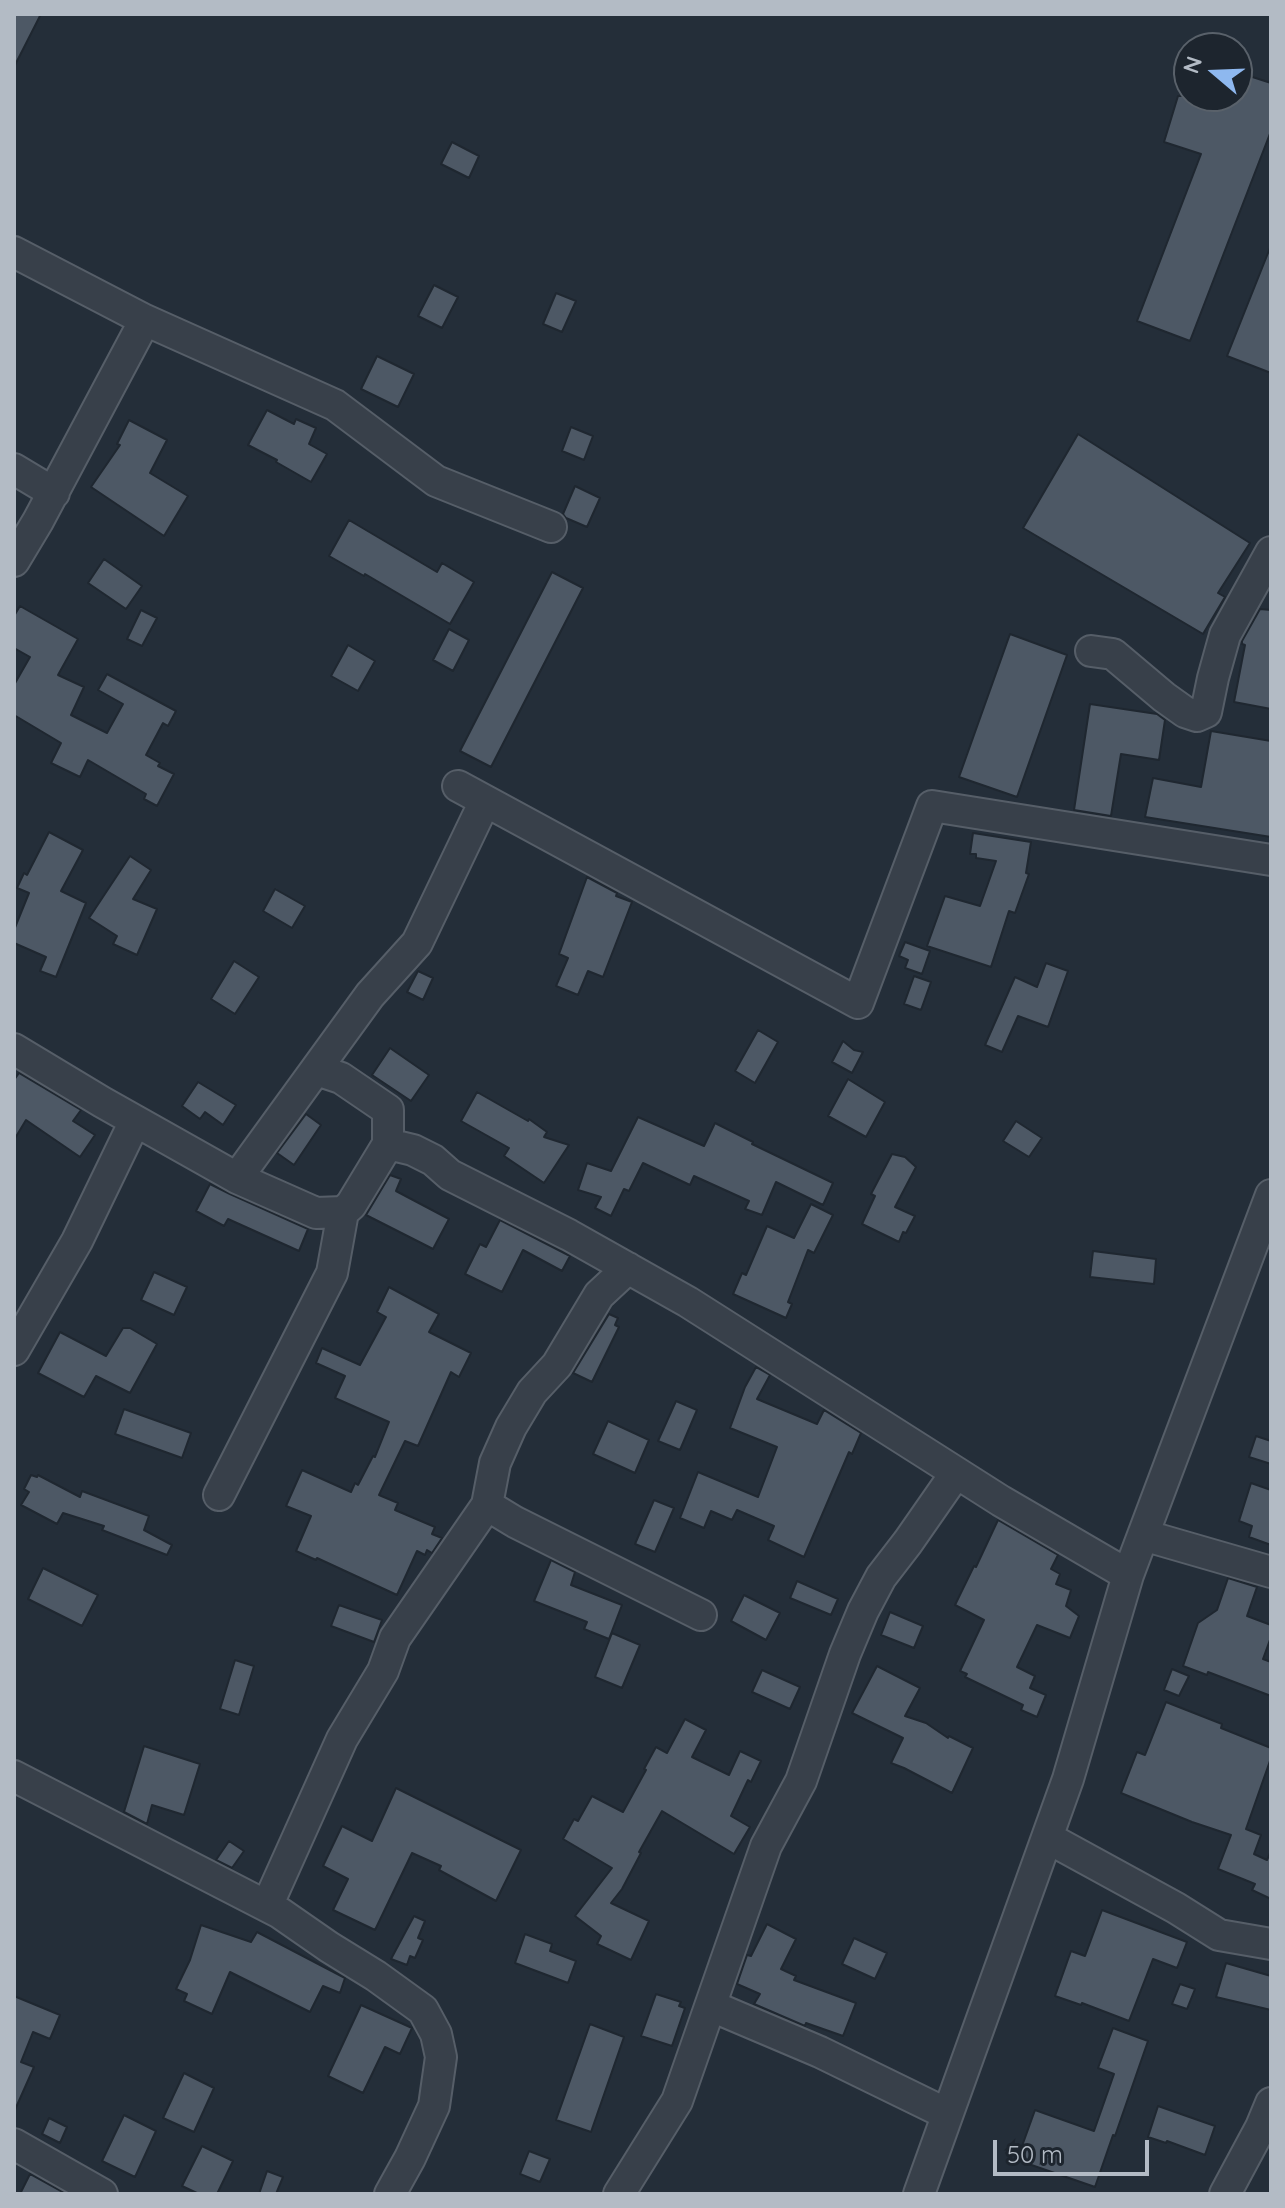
<!DOCTYPE html>
<html>
<head>
<meta charset="utf-8">
<style>
	body { margin:0 }
	#map { position:relative; width:1285px; height:2208px; overflow:hidden; background:#242e39; font-family:Quicksand,sans-serif }
	canvas { display:block }
	.frame { position:absolute; inset:0; border:16px solid #b3bbc5; pointer-events:none }
	.north { position:absolute; left:1173px; top:32px; width:80px; height:80px; box-sizing:border-box; background:#1d252e; border:2px solid #59616a; border-radius:50%; rotate:289deg; font-size:22px; font-weight:700; line-height:32px; text-align:center; color:#b3bbc5 }
	.north::after { content:''; display:block; margin:auto; width:28px; height:36px; background:#8eb8ef; clip-path:polygon(50% 0,100% 100%,50% 72%,0 100%) }
	.scale { position:absolute; left:993px; top:2140px; width:156px; height:36px; box-sizing:border-box; border:4px solid #b3bbc5; border-top:0; padding-left:10px; font-size:24px; line-height:28px; white-space:nowrap; color:#b3bbc5; -webkit-text-stroke:6px #1d252e; paint-order:stroke }
</style>
</head>
<body>
<div id="map">
<canvas width="1285" height="2208"></canvas>
<div class="frame"></div>
<div class="north">N</div>
<div class="scale">50 m</div>
</div>
<script>
const ctx = document.querySelector('canvas').getContext('2d');
ctx.lineJoin = 'round';
function fillPath(path, color) { ctx.fillStyle = color; ctx.fill(path, 'evenodd'); }
const toPath = rows => new Path2D(rows.map(r => 'M' + r).join(''));
function trace(path, color, width, dash) { ctx.strokeStyle = color; ctx.lineWidth = width; ctx.lineCap = dash ? 'butt' : 'round'; ctx.setLineDash(dash || []); ctx.stroke(path); }
const building = toPath([
	[14,14,41,14,14,67,14,14],
	[1237,72,1271,83,1271,131,1190,341,1137,321,1201,154,1164,142,1178,96,1237,96,1237,72],
	[452,142,479,156,469,178,441,164,452,142],
	[1270,248,1271,248,1271,373,1227,356,1270,248],
	[434,285,458,297,442,328,418,316,434,285],
	[556,293,576,301,562,332,543,324,556,293],
	[377,356,414,374,398,407,361,389,377,356],
	[267,410,294,424,296,419,316,428,309,444,327,454,311,482,276,462,277,460,248,445,267,410],
	[129,420,167,440,150,473,188,496,164,536,91,487,120,445,117,444,129,420],
	[571,427,593,436,584,460,562,451,571,427],
	[1078,434,1250,543,1218,593,1225,597,1203,634,1023,528,1078,434],
	[575,486,600,498,587,527,566,518,563,514,575,486],
	[349,520,437,572,442,563,474,582,450,624,365,574,364,576,329,556,349,520],
	[104,559,142,586,126,609,88,583,104,559],
	[552,572,583,588,491,767,460,751,552,572],
	[20,606,78,639,58,675,84,687,71,715,107,733,123,704,98,690,107,674,176,711,168,726,163,723,146,755,160,763,158,766,174,774,157,806,144,799,146,794,88,760,80,777,51,763,61,743,14,715,14,685,30,657,14,648,14,616,20,606],
	[1260,609,1271,610,1271,709,1234,702,1245,645,1242,644,1242,641,1260,609],
	[141,610,157,618,142,646,127,639,141,610],
	[449,629,469,640,453,671,433,660,449,629],
	[1010,634,1067,655,1017,797,959,777,1010,634],
	[348,645,375,661,358,691,331,676,348,645],
	[1090,704,1157,714,1165,720,1159,760,1121,754,1111,816,1074,810,1090,704],
	[1211,731,1271,741,1271,837,1145,817,1153,778,1201,787,1211,731],
	[49,832,83,850,61,891,86,903,56,977,40,971,46,957,14,943,14,930,29,893,17,888,24,873,27,875,49,832],
	[973,833,1031,842,1026,873,1029,874,1015,913,1009,911,991,967,927,946,945,896,980,906,996,861,976,858,976,854,970,854,973,833],
	[130,856,151,870,133,899,157,909,137,955,113,944,117,936,89,918,130,856],
	[587,877,617,893,616,896,632,902,603,977,588,971,578,995,556,986,568,958,559,954,587,877],
	[275,889,305,906,292,928,263,911,275,889],
	[905,942,930,951,922,974,905,968,908,960,899,956,905,942],
	[234,961,259,977,235,1014,211,999,234,961],
	[1046,963,1068,971,1048,1027,1018,1016,1002,1052,985,1045,1015,977,1037,987,1046,963],
	[418,971,433,978,423,1000,407,992,418,971],
	[914,976,931,982,921,1010,904,1004,914,976],
	[758,1030,778,1042,755,1083,735,1071,758,1030],
	[843,1041,854,1050,863,1052,852,1073,832,1062,843,1041],
	[390,1048,429,1075,411,1101,372,1075,390,1048],
	[19,1073,81,1110,73,1121,95,1135,80,1157,26,1120,14,1140,14,1080,19,1073],
	[848,1079,885,1102,866,1137,828,1116,848,1079],
	[198,1082,236,1105,223,1125,205,1112,200,1119,182,1106,198,1082],
	[477,1092,528,1121,529,1119,547,1132,544,1137,569,1145,544,1183,504,1156,509,1148,461,1121,477,1092],
	[306,1114,321,1125,294,1165,277,1153,306,1114],
	[638,1117,704,1146,715,1123,753,1142,752,1144,833,1183,823,1205,776,1182,762,1215,745,1209,749,1201,694,1176,690,1185,643,1163,629,1191,624,1189,611,1216,595,1208,601,1197,578,1190,587,1163,611,1171,638,1117],
	[1016,1121,1042,1138,1029,1157,1003,1141,1016,1121],
	[892,1154,905,1157,916,1167,895,1207,915,1216,906,1233,903,1232,899,1242,862,1224,875,1196,871,1194,892,1154],
	[390,1175,401,1179,396,1191,449,1219,433,1249,366,1215,390,1175],
	[210,1184,230,1194,308,1229,299,1251,228,1219,224,1226,196,1211,210,1184],
	[811,1204,833,1215,814,1253,808,1250,788,1302,792,1304,786,1318,733,1294,742,1273,746,1275,767,1226,794,1238,811,1204],
	[500,1220,570,1256,562,1271,523,1250,502,1292,465,1274,480,1244,486,1247,500,1220],
	[1093,1251,1156,1259,1154,1284,1090,1277,1093,1251],
	[154,1272,187,1287,174,1315,141,1300,154,1272],
	[389,1287,439,1314,429,1332,471,1353,459,1377,451,1372,418,1446,405,1441,379,1495,398,1503,395,1510,435,1527,432,1534,442,1538,432,1553,427,1550,425,1555,417,1551,397,1595,317,1558,316,1560,296,1551,311,1516,286,1506,302,1470,351,1492,355,1483,358,1485,373,1456,375,1457,389,1422,335,1398,345,1376,316,1363,322,1348,360,1365,386,1317,377,1312,389,1287],
	[609,1314,618,1318,615,1325,619,1327,592,1382,573,1373,609,1314],
	[123,1328,130,1328,157,1344,130,1393,96,1376,84,1397,38,1373,60,1332,106,1356,123,1328],
	[756,1367,770,1375,757,1399,817,1424,824,1410,861,1433,852,1454,849,1452,804,1557,768,1540,774,1526,737,1510,732,1520,711,1511,704,1528,680,1518,698,1472,758,1497,777,1447,730,1428,745,1387,756,1367],
	[676,1401,697,1410,680,1450,658,1441,676,1401],
	[124,1409,191,1433,182,1458,115,1434,124,1409],
	[608,1421,649,1440,635,1473,593,1454,608,1421],
	[1256,1436,1271,1441,1271,1464,1249,1457,1256,1436],
	[31,1475,37,1477,38,1475,80,1497,82,1491,149,1516,144,1530,172,1545,167,1555,102,1530,104,1526,63,1513,57,1524,21,1505,29,1492,24,1489,31,1475],
	[1251,1483,1271,1490,1271,1545,1249,1537,1252,1526,1239,1521,1251,1483],
	[654,1500,674,1508,655,1552,635,1544,654,1500],
	[998,1520,1058,1555,1051,1569,1060,1574,1056,1584,1071,1590,1066,1606,1079,1616,1070,1638,1037,1625,1017,1667,1035,1676,1030,1688,1046,1695,1037,1717,1021,1710,1023,1705,965,1677,967,1674,960,1671,984,1620,955,1605,974,1566,976,1567,998,1520],
	[551,1560,575,1572,571,1585,622,1605,609,1639,584,1629,587,1622,534,1601,551,1560],
	[43,1568,98,1595,82,1626,28,1599,43,1568],
	[1228,1578,1257,1587,1247,1616,1271,1625,1271,1637,1263,1659,1271,1662,1271,1696,1208,1672,1207,1675,1183,1666,1198,1623,1217,1610,1228,1578],
	[797,1581,838,1599,831,1615,790,1598,797,1581],
	[744,1595,780,1613,766,1640,731,1621,744,1595],
	[339,1605,382,1620,374,1642,331,1626,339,1605],
	[890,1612,923,1626,914,1648,881,1635,890,1612],
	[612,1633,640,1645,622,1688,595,1677,612,1633],
	[235,1660,254,1666,239,1715,220,1709,235,1660],
	[877,1666,920,1688,905,1716,926,1723,948,1738,949,1736,973,1748,952,1793,904,1768,891,1763,903,1738,852,1713,877,1666],
	[1172,1669,1189,1676,1179,1696,1164,1690,1172,1669],
	[762,1670,800,1687,790,1709,752,1692,762,1670],
	[1166,1702,1222,1724,1221,1728,1271,1748,1271,1758,1246,1829,1261,1835,1254,1854,1267,1860,1271,1851,1271,1899,1252,1890,1255,1884,1218,1869,1231,1835,1192,1822,1121,1793,1137,1752,1145,1755,1166,1702],
	[685,1719,706,1730,692,1757,729,1775,740,1751,761,1761,751,1782,748,1780,731,1816,750,1827,734,1854,662,1811,639,1852,641,1853,622,1889,611,1903,649,1921,631,1960,597,1944,601,1936,575,1916,612,1868,563,1839,574,1819,578,1821,592,1796,623,1812,646,1770,644,1769,656,1747,667,1753,685,1719],
	[144,1746,200,1764,184,1815,152,1805,147,1824,124,1812,144,1746],
	[396,1788,521,1850,496,1901,439,1870,441,1866,412,1853,375,1930,333,1910,348,1879,323,1866,342,1826,372,1841,396,1788],
	[229,1841,244,1851,232,1868,216,1860,229,1841],
	[1102,1910,1187,1942,1177,1968,1153,1959,1129,2021,1082,2003,1081,2005,1055,1996,1071,1951,1085,1956,1102,1910],
	[414,1916,425,1921,418,1938,423,1940,415,1958,410,1956,407,1965,391,1959,414,1916],
	[767,1924,796,1939,781,1969,796,1976,794,1980,856,2003,843,2036,806,2023,805,2026,754,2004,760,1994,737,1984,747,1955,751,1956,767,1924],
	[201,1925,251,1942,257,1932,345,1978,340,1993,323,1986,310,2012,230,1972,212,2014,184,2001,187,1994,176,1989,190,1960,201,1925],
	[525,1934,552,1944,550,1951,576,1961,568,1983,515,1963,525,1934],
	[854,1938,887,1953,875,1979,842,1964,854,1938],
	[1226,1963,1271,1976,1271,2010,1216,1997,1226,1963],
	[1180,1984,1195,1989,1187,2009,1172,2004,1180,1984],
	[656,1994,681,2002,679,2006,685,2008,672,2046,641,2036,656,1994],
	[14,1996,60,2015,50,2039,33,2032,21,2062,34,2067,14,2112,14,1996],
	[361,2005,412,2028,400,2054,385,2047,363,2093,328,2076,361,2005],
	[590,2024,624,2037,591,2132,556,2120,590,2024],
	[1113,2028,1148,2041,1115,2136,1113,2135,1095,2187,1017,2160,1035,2110,1094,2131,1114,2074,1098,2068,1113,2028],
	[184,2073,214,2088,194,2132,163,2118,184,2073],
	[1158,2106,1215,2126,1205,2155,1167,2141,1166,2143,1148,2137,1158,2106],
	[124,2115,156,2131,135,2177,102,2161,124,2115],
	[49,2118,67,2127,60,2143,42,2134,49,2118],
	[202,2146,233,2161,217,2194,199,2194,182,2186,202,2146],
	[529,2151,550,2159,540,2182,520,2174,529,2151],
	[267,2171,283,2177,276,2194,259,2194,267,2171],
	[30,2174,66,2194,20,2194,30,2174]
]);
fillPath(building, '#4d5865');
trace(building, '#1f2730', 2);
const minor = toPath([
	[14,252,145,320,335,405,436,481,551,527],
	[14,469,54,493],
	[14,561,38,521,145,320],
	[1091,651,1113,654,1164,697,1185,712,1197,716,1206,712,1213,678,1225,635,1271,552],
	[458,786,858,1003,932,806,1271,860],
	[14,1049,102,1102,237,1178,316,1213,343,1212],
	[317,1070,341,1078,388,1110,388,1144],
	[237,1178,370,995,417,943,485,801],
	[14,1350,77,1241,135,1121],
	[219,1495,332,1273,343,1212,351,1205,388,1144,413,1150,433,1160,450,1175,569,1235,688,1302,1001,1501,1128,1575],
	[487,1505,515,1522,701,1615],
	[1143,1535,1271,1572],
	[14,1776,280,1913,329,1947,376,1976,423,2010,436,2034,441,2057,434,2106,410,2158,390,2194],
	[1048,1838,1176,1908,1219,1935,1271,1944],
	[267,1906,342,1739,383,1671,395,1638,487,1505,495,1463,511,1427,532,1392,557,1365,599,1295,628,1268],
	[710,2008,721,2010,820,2052,947,2114],
	[14,2144,102,2194],
	[619,2194,677,2101,766,1846,801,1781,845,1654,863,1611,881,1577,908,1542,956,1473],
	[919,2194,1068,1779,1128,1575,1271,1195],
	[1225,2194,1261,2127,1271,2103]
]);
trace(minor, '#565e68', 34);
trace(minor, '#38404a', 30);
</script>
</body>
</html>
